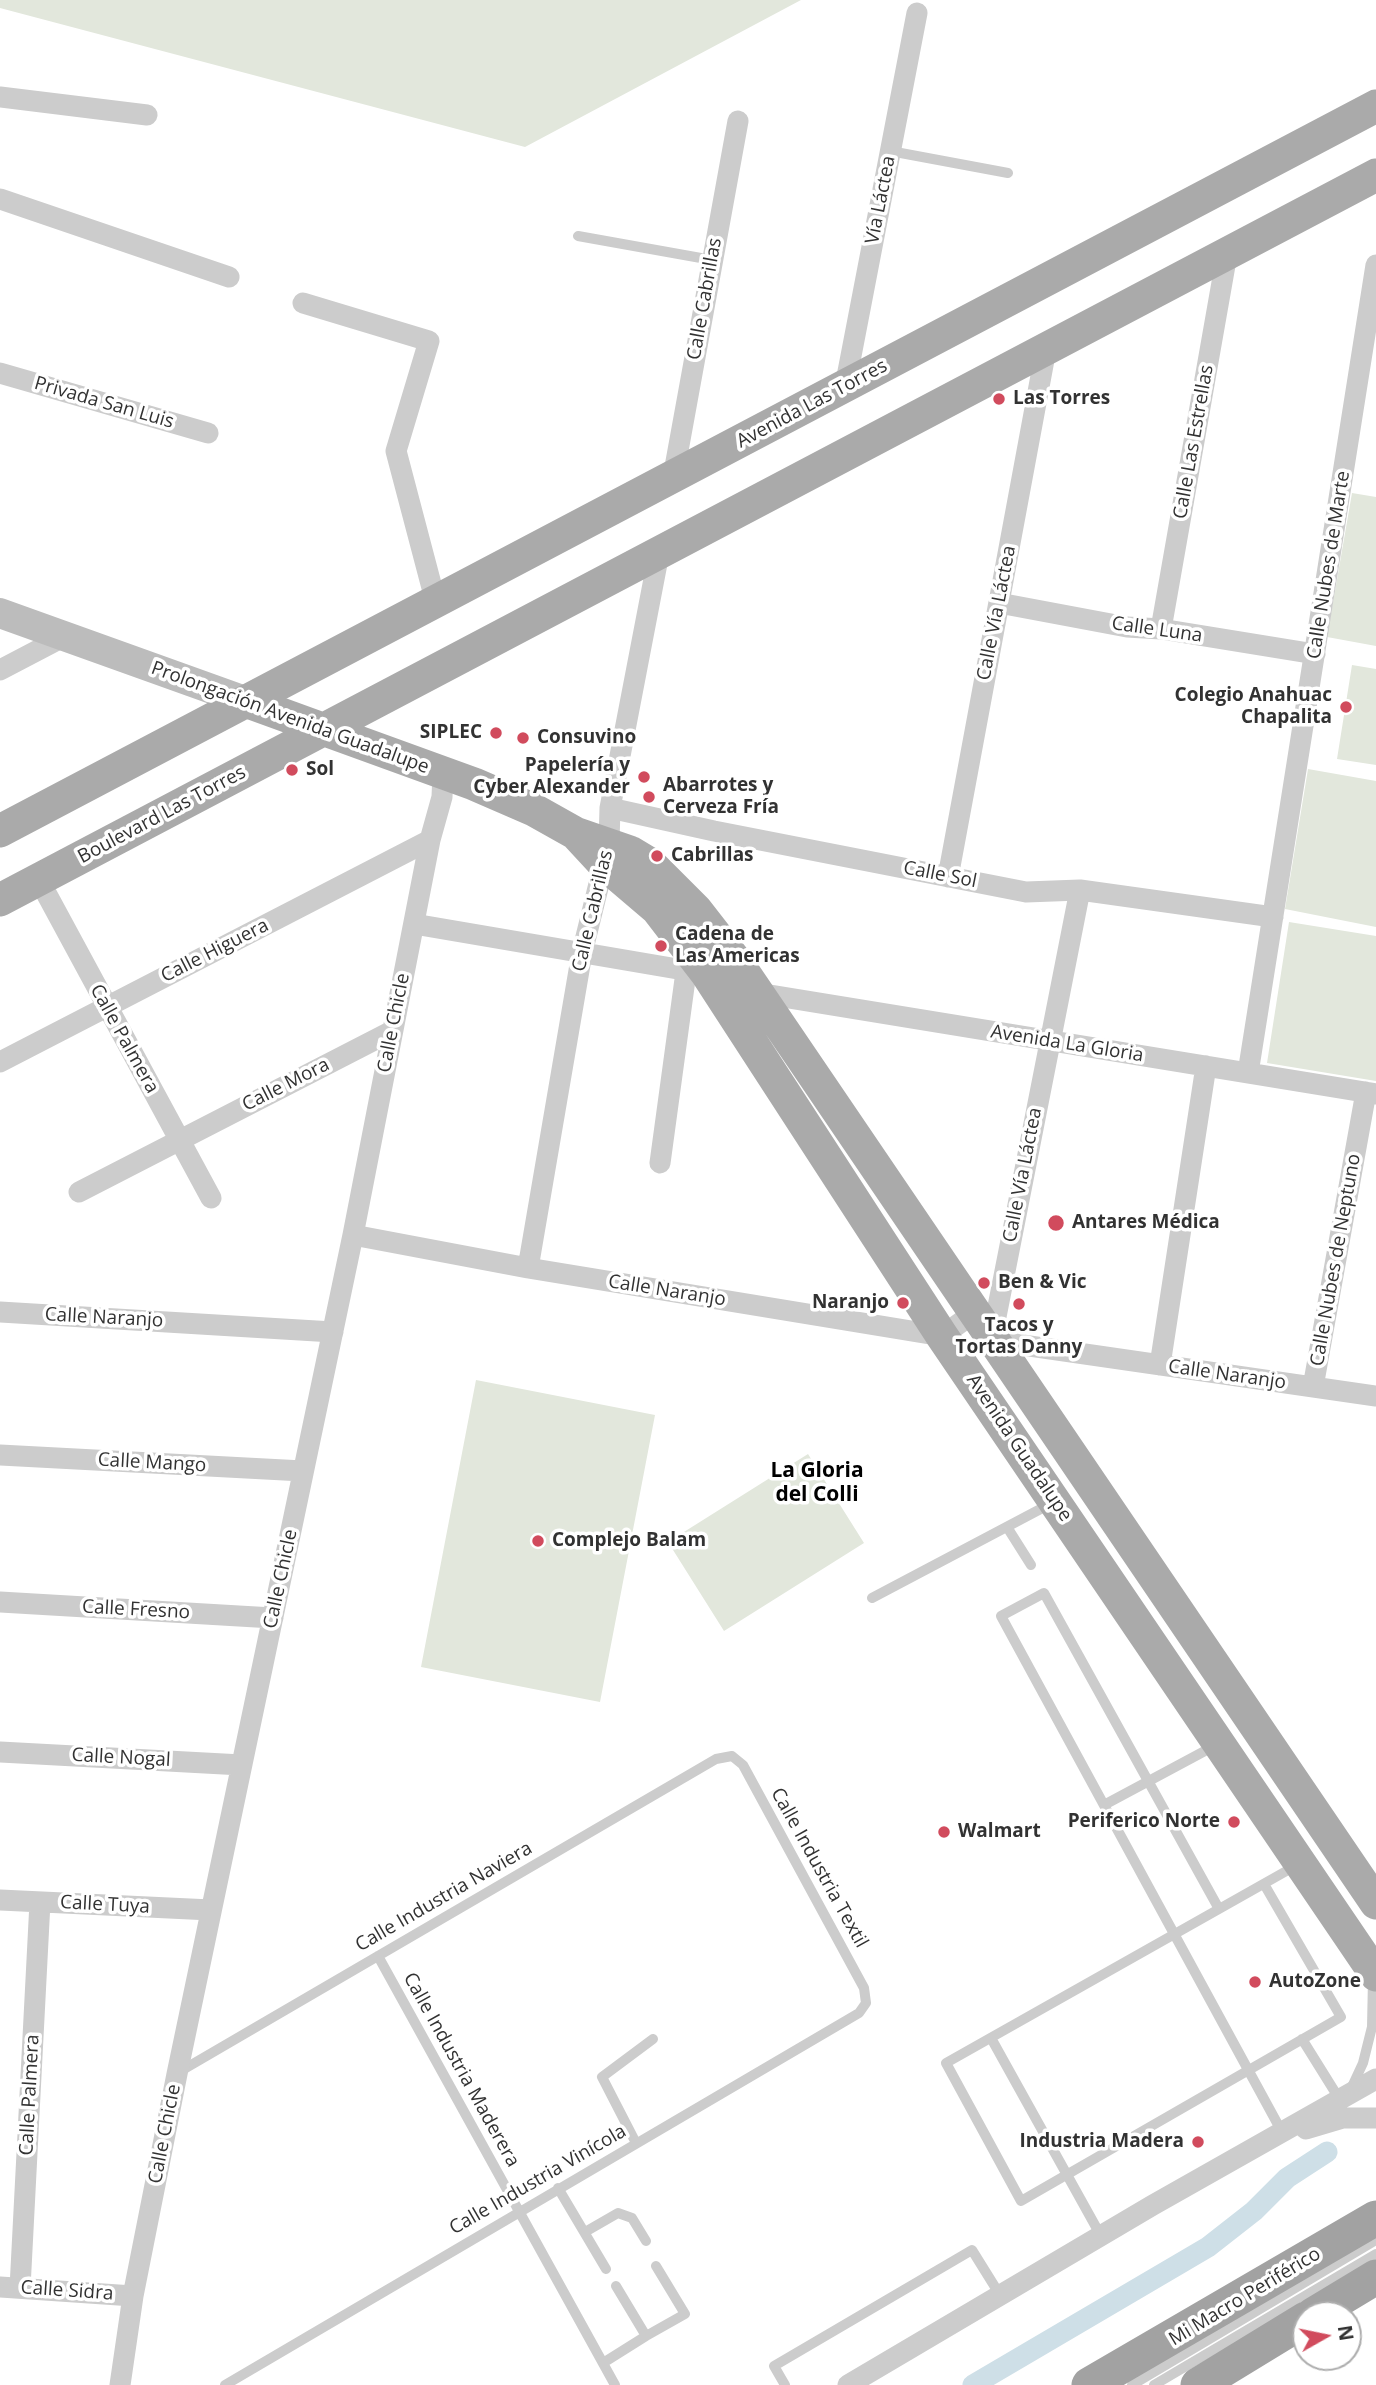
<!DOCTYPE html>
<html>
<head>
<meta charset="utf-8">
<style>
	body { margin:0 }
	#map { position:relative; width:1376px; height:2385px; overflow:hidden; background:#fff; font-family:"Open Sans",sans-serif }
	canvas { display:block }
	.north { position:absolute; left:1292px; top:2301px; width:70px; height:70px; box-sizing:border-box; background:#fff; border:2px solid #adadad; border-radius:50%; rotate:81deg; font-size:19px; font-weight:700; line-height:28px; text-align:center; color:#323232 }
	.north::after { content:''; display:block; margin:auto; width:24px; height:32px; background:#d14b5d; clip-path:polygon(50% 0,100% 100%,50% 72%,0 100%) }
</style>
</head>
<body>
<div id="map">
<canvas width="1376" height="2385"></canvas>
<div class="north">N</div>
</div>
<script>
const ctx = document.querySelector('canvas').getContext('2d');
ctx.lineJoin = 'round';
function fillPath(path, color) { ctx.fillStyle = color; ctx.fill(path, 'evenodd'); }
const toPath = rows => new Path2D(rows.map(r => 'M' + r).join(''));
function trace(path, color, width, dash) { ctx.strokeStyle = color; ctx.lineWidth = width; ctx.lineCap = dash ? 'butt' : 'round'; ctx.setLineDash(dash || []); ctx.stroke(path); }
function write(font, color, halo, rows, align = 'center') {
  ctx.font = font + ' "Open Sans",sans-serif'; ctx.lineWidth = 7; ctx.setLineDash([]); ctx.textBaseline = 'middle'; ctx.strokeStyle = halo; ctx.fillStyle = color; for (const [text, x, y, turn = 0] of rows) {
    ctx.save(); ctx.translate(x, y); ctx.rotate((+turn || 0) * Math.PI / 180); ctx.textAlign = isNaN(turn) ? turn : align; if (halo) ctx.strokeText(text, 0, 0); ctx.fillText(text, 0, 0); ctx.restore();
  }
}
fillPath(toPath([
	[0,0,801,0,525,147,0,8],
	[1352,493,1376,497,1376,646,1327,637],
	[1352,665,1376,669,1376,765,1337,759],
	[1308,769,1376,781,1376,927,1285,909],
	[1289,922,1376,936,1376,1081,1267,1063],
	[476,1380,655,1415,600,1702,421,1667],
	[808,1454,864,1543,724,1631,668,1542]
]), '#e2e7dc');
trace(toPath([
	[973,2385,1208,2247,1254,2211,1287,2178,1327,2152]
]), '#cedfe7', 21);
trace(toPath([
	[890,151,1008,173],
	[578,236,712,260],
	[1007,1527,1031,1565],
	[872,1598,1050,1504],
	[1104,1805,1216,1745],
	[1264,1884,1341,2017,1021,2201,946,2063,1297,1865],
	[1219,1909,1044,1593,1001,1616,1282,2132],
	[378,1956,615,2385],
	[991,2038,1101,2236],
	[1302,2039,1340,2100],
	[179,2072,716,1759,732,1756,743,1765,864,1988,866,2003,859,2013,225,2385],
	[1350,2091,1363,2063,1372,2027,1373,1978],
	[636,2143,602,2077,653,2039],
	[558,2188,606,2269],
	[585,2232,618,2213,632,2218,646,2241],
	[616,2286,646,2336,685,2314,656,2266],
	[603,2363,646,2336],
	[785,2385,774,2366,972,2250,1000,2295],
	[1132,2385,1376,2240],
	[1154,2385,1376,2254]
]), '#ccc', 10);
trace(toPath([
	[0,97,147,115],
	[0,199,229,277],
	[303,303,429,341,396,451,436,603],
	[0,373,208,433],
	[845,387,917,13],
	[673,478,738,121],
	[999,603,1127,627,1161,629,1315,654],
	[1161,629,1227,254],
	[0,670,65,636],
	[610,808,714,831,1026,892,1080,890,1273,917],
	[948,877,1046,349],
	[39,880,211,1198],
	[414,924,707,974],
	[758,993,1376,1094],
	[0,1062,430,840],
	[1248,1073,1376,265],
	[660,1163,686,972],
	[79,1192,392,1031],
	[353,1235,528,1268,942,1336,975,1312],
	[528,1268,582,953,609,843,610,808,659,553],
	[0,1312,333,1332],
	[992,1337,1080,890],
	[995,1341,1376,1396],
	[1160,1365,1206,1066],
	[1313,1387,1366,1092],
	[0,1455,303,1471],
	[0,1602,273,1618],
	[0,1752,242,1765],
	[0,1900,211,1910],
	[1306,2129,1343,2118,1376,2118],
	[0,2287,133,2296],
	[20,2288,40,1902],
	[120,2385,133,2296,177,2074,353,1235,430,840,442,797,443,773],
	[848,2385,1153,2205,1376,2079]
]), '#ccc', 21);
trace(toPath([
	[0,613,248,702]
]), '#bcbcbc', 30);
trace(toPath([
	[248,702,474,784,534,810,575,833,630,852,650,864,696,910,738,964,1376,1903],
	[0,831,1376,106],
	[578,836,603,863,657,909,707,974,942,1336,1376,1975],
	[0,900,1376,175]
]), '#aaa', 33);
trace(toPath([
	[1313,2315,1376,2277],
	[1089,2385,1376,2218],
	[1198,2385,1306,2319]
]), '#a2a2a2', 35);
for (const [x, y, r, color] of [
	[999,399,7,"#d14b5d"],
	[1346,707,7,"#d14b5d"],
	[496,733,7,"#d14b5d"],
	[523,738,7,"#d14b5d"],
	[292,770,7,"#d14b5d"],
	[644,777,7,"#d14b5d"],
	[649,797,7,"#d14b5d"],
	[657,856,7,"#d14b5d"],
	[661,946,7,"#d14b5d"],
	[1056,1223,9,"#d14b5d"],
	[984,1283,7,"#d14b5d"],
	[903,1303,7,"#d14b5d"],
	[1019,1304,7,"#d14b5d"],
	[538,1541,7,"#d14b5d"],
	[1234,1822,7,"#d14b5d"],
	[944,1832,7,"#d14b5d"],
	[1255,1982,7,"#d14b5d"],
	[1198,2142,7,"#d14b5d"]
]) { const dot = new Path2D(); dot.arc(x, y, r, 0, 2 * Math.PI); ctx.fillStyle = color; ctx.fill(dot); trace(dot, '#fff', 2.5); }
write('19px', '#323232', '#fff', [
	["Vía Láctea",881,200,-79],
	["Calle Cabrillas",705,299,-80],
	["Privada San Luis",104,403,16],
	["Avenida Las Torres",812,404,-28],
	["Calle Las Estrellas",1194,442,-80],
	["Calle Nubes de Marte",1329,565,-81],
	["Calle Vía Láctea",997,613,-79],
	["Calle Luna",1157,630,8],
	["Prolongación Avenida Guadalupe",290,718,20],
	["Boulevard Las Torres",162,815,-28],
	["Calle Sol",940,875,11],
	["Calle Cabrillas",593,911,-77],
	["Calle Higuera",215,951,-27],
	["Calle Chicle",394,1023,-79],
	["Calle Palmera",124,1039,61],
	["Avenida La Gloria",1067,1044,9],
	["Calle Mora",286,1085,-27],
	["Calle Vía Láctea",1023,1175,-79],
	["Calle Nubes de Neptuno",1336,1260,-80],
	["Calle Naranjo",667,1291,9],
	["Calle Naranjo",104,1318,3],
	["Calle Naranjo",1227,1375,8],
	["Avenida Guadalupe",1019,1448,56],
	["Calle Mango",152,1463,3],
	["Calle Chicle",281,1579,-78],
	["Calle Fresno",136,1610,3],
	["Calle Nogal",121,1758,3],
	["Calle Industria Textil",819,1868,61],
	["Calle Industria Naviera",444,1897,-30],
	["Calle Tuya",105,1905,3],
	["Calle Industria Maderera",461,2070,61],
	["Calle Palmera",30,2095,-87],
	["Calle Chicle",165,2134,-79],
	["Calle Industria Vinícola",538,2180,-30],
	["Calle Sidra",67,2291,4],
	["Mi Macro Periférico",1245,2297,-31]
]);
write('bold 19px', '#323232', '#fff', [
	["Las Torres",1013,399],
	["Colegio Anahuac",1332,696,"right"],
	["Chapalita",1332,718,"right"],
	["SIPLEC",482,733,"right"],
	["Consuvino",537,738],
	["Papelería y",630,766,"right"],
	["Cyber Alexander",630,788,"right"],
	["Sol",306,770],
	["Abarrotes y",663,786],
	["Cerveza Fría",663,808],
	["Cabrillas",671,856],
	["Cadena de",675,935],
	["Las Americas",675,957],
	["Antares Médica",1072,1223],
	["Ben & Vic",998,1283],
	["Naranjo",889,1303,"right"],
	["Tacos y",1019,1326,"center"],
	["Tortas Danny",1019,1348,"center"],
	["Complejo Balam",552,1541],
	["Periferico Norte",1220,1822,"right"],
	["Walmart",958,1832],
	["AutoZone",1269,1982],
	["Industria Madera",1184,2142,"right"]
], 'left');
write('bold 21px', '#000', '#fff', [
	["La Gloria",817,1471],
	["del Colli",817,1495]
]);
</script>
</body>
</html>
